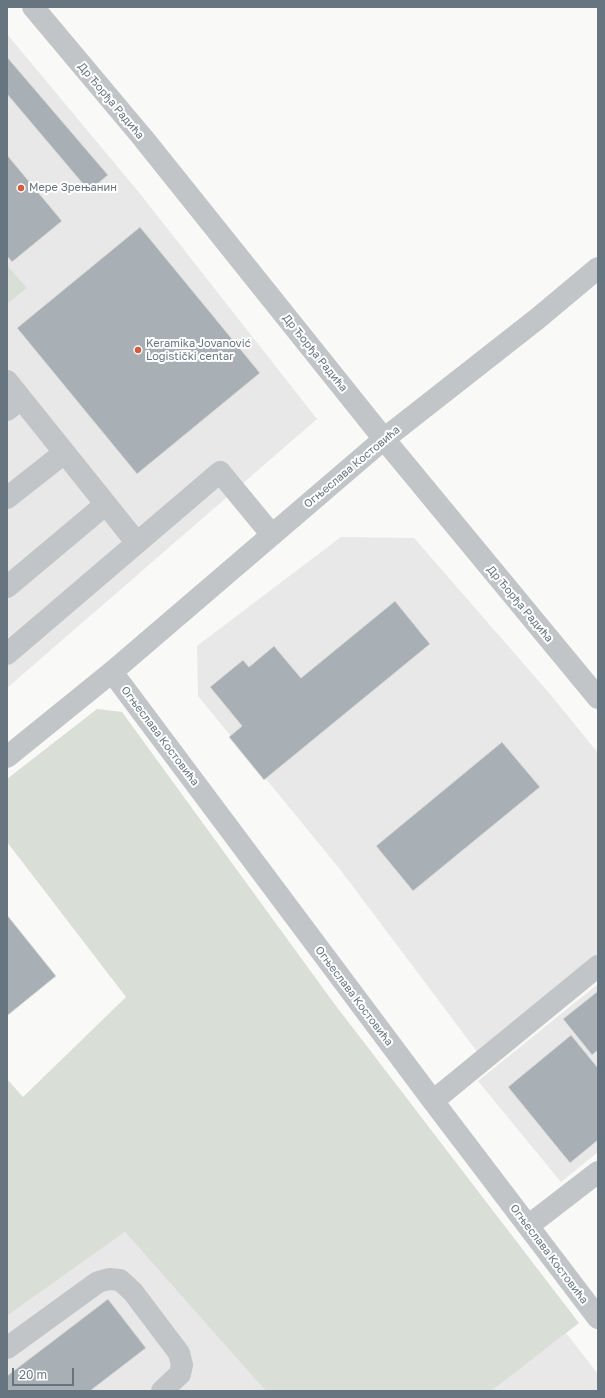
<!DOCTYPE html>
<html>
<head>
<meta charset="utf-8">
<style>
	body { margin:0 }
	#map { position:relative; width:605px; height:1398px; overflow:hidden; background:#f9f9f7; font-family:"Golos Text",sans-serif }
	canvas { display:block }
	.frame { position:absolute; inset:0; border:8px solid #66757f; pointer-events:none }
	.scale { position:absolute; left:12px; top:1368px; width:62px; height:18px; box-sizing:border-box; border:2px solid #66757f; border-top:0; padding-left:5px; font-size:12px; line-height:14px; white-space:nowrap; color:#66757f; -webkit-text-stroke:3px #fff; paint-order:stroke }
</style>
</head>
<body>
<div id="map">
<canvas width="605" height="1398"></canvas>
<div class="frame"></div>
<div class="scale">20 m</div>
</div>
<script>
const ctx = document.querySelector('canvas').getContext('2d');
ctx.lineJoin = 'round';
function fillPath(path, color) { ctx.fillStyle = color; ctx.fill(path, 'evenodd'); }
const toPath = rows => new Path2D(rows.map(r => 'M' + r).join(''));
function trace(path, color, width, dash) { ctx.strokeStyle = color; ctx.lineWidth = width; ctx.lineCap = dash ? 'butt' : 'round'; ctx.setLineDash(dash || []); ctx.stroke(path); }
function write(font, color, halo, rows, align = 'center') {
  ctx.font = font + ' "Golos Text",sans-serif'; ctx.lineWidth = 4; ctx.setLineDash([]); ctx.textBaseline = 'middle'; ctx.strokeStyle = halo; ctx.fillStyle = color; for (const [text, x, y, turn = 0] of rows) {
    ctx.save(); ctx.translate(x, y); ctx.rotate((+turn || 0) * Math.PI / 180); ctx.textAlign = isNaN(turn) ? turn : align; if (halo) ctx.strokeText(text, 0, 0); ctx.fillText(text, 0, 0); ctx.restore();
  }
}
fillPath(toPath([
	[7,34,141,195,317,419,7,688,7,304,27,288,7,265],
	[341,537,414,538,550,694,598,753,598,955,478,1053,339,868,198,696,197,646],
	[598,984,598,1152,561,1182,478,1081],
	[125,1232,251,1373,266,1391,7,1391,7,1316],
	[566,1333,598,1374,598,1391,490,1391]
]), '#e7e8e7');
fillPath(toPath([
	[7,265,27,288,7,304],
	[97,709,122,712,333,1002,579,1323,491,1391,266,1391,125,1232,7,1316,7,1079,23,1097,126,997,7,842,7,779]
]), '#d9ded7');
const building = toPath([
	[7,57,108,175,89,191,7,94,7,57],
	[7,155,62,221,12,262,7,256,7,155],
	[140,227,260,373,137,474,17,328,140,227],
	[395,601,430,644,264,780,229,737,242,726,210,687,243,660,249,667,274,646,301,678,395,601],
	[502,742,540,787,413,891,376,846,502,742],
	[7,915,56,976,8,1015,7,1014,7,915],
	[598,991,598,1050,592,1055,563,1019,598,991],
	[571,1035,598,1068,598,1140,570,1163,508,1087,571,1035],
	[108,1299,146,1348,90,1391,7,1391,7,1376,108,1299]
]);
fillPath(building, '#a9b0b5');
trace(building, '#dbdbd9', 1);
trace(toPath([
	[33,7,143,138,384,439,598,698],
	[7,381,137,543],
	[7,410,21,399],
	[7,498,64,453],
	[7,587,106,504],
	[7,654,220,472,272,535],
	[112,672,433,1101,598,1318],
	[7,757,112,672,384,439,537,319,598,268],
	[433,1101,598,966],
	[528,1226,598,1172],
	[7,1348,98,1282,109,1279,120,1280,133,1292,179,1353,182,1365,180,1374,162,1391]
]), '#c1c5c8', 22);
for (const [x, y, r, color] of [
	[21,188,4,"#d35d3d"],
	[138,350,4,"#d35d3d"]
]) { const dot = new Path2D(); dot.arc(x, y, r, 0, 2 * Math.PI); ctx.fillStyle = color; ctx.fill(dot); trace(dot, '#fff', 1.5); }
write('11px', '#66757f', '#fff', [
	["Др Ђорђа Радића",111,101,50],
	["Др Ђорђа Радића",315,353,51],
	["Огњеслава Костовића",352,467,-40],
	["Др Ђорђа Радића",520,604,50],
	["Огњеслава Костовића",160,736,53],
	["Огњеслава Костовића",354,996,53],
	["Огњеслава Костовића",549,1254,53]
]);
write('11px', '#66757f', '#fff', [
	["Мере Зрењанин",29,188],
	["Keramika Jovanović",146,344],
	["Logistički centar",146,357]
], 'left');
</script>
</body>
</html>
